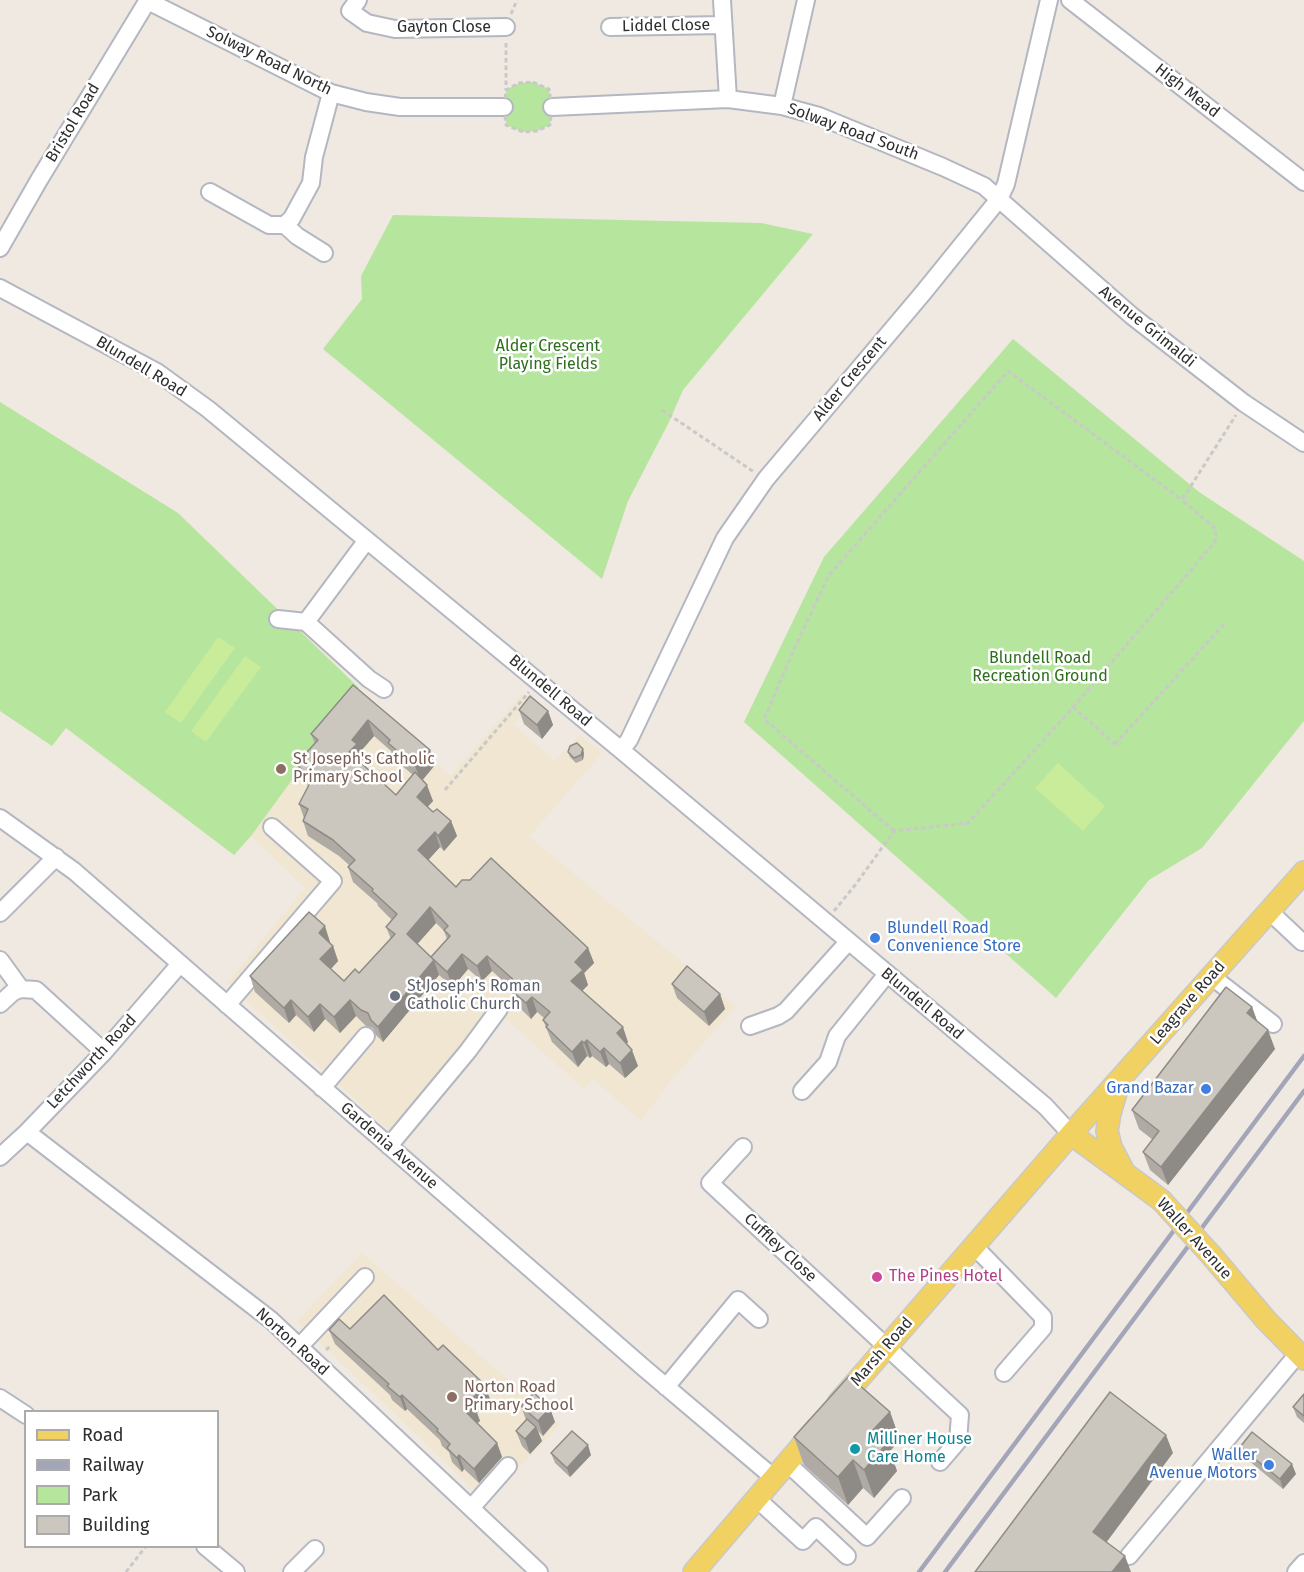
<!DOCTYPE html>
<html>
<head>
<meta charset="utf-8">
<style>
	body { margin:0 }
	#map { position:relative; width:1304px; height:1572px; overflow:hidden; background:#efe9e1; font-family:"Fira Sans",sans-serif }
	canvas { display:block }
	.legend { position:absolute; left:24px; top:1410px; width:195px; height:138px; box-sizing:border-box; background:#fff; border:2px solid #ababab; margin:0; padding:8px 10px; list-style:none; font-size:18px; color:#2e2e2e }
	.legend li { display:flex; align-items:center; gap:12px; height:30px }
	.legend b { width:30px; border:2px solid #ababab }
</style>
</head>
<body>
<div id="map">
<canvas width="1304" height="1572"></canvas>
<ul class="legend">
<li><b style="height:8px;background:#f2d163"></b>Road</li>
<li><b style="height:8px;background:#a3a6b8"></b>Railway</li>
<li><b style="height:16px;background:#b6e59e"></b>Park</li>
<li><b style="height:16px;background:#cbc7bf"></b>Building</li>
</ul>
</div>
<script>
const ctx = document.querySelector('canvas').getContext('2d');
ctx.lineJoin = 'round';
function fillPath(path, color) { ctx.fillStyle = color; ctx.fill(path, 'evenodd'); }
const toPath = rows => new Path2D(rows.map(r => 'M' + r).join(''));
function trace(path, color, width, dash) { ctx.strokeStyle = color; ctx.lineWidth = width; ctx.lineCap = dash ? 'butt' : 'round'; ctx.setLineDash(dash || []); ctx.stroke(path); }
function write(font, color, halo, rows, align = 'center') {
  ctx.font = font + ' "Fira Sans",sans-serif'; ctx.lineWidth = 5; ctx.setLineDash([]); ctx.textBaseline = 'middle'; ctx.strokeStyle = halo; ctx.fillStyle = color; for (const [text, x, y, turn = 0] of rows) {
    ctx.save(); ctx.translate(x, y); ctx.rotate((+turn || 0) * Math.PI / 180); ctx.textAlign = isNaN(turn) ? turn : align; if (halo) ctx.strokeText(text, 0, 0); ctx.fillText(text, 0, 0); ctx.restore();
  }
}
fillPath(toPath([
	[0,402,178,513,450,776,523,693,532,702,513,725,555,761,580,735,602,753,529,837,736,1006,668,1084,641,1121,593,1079,584,1089,505,1018,405,1137,389,1130,227,983,305,888,251,836,234,855,66,728,52,746,0,711],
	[362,1253,560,1425,487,1502,297,1321]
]), '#f0e6d1');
fillPath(toPath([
	[533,82,549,89,552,107,550,125,537,131,523,132,506,125,506,90,519,83],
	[393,215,761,223,813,234,683,390,669,422,628,501,602,579,323,349,362,299,361,276],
	[1013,339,1199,492,1304,561,1304,721,1202,848,1149,880,1056,998,744,722,824,557],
	[0,402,178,513,359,688,251,836,234,855,66,728,52,746,0,711]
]), '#b6e59e');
fillPath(toPath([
	[218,637,235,648,181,723,165,712],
	[245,656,261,667,206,742,191,731],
	[1058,763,1105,806,1083,831,1035,788]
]), '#c9ec9a');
const minor = toPath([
	[358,0,350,11,367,23,395,29,506,27],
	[722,0,728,99],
	[1070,0,1304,182],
	[148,1,331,93,366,102,400,107,504,107],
	[610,27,723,25],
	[782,106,806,0],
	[552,107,728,99,782,106,819,116,943,167,984,186,1132,316,1244,403,1304,443],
	[210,192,269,225,285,225,292,218,311,183,314,157,331,93],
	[285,225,297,236,324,253],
	[0,248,39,180,148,0],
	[0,288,157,372,208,409,621,750,1045,1106,1071,1134],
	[367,540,306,622,369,679,384,689],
	[278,619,306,622],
	[621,750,629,740,725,538,766,479,923,293,999,199,1006,184,1049,0],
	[0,818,74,871,644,1368,774,1478],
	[1269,911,1302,942],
	[0,913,56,857],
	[0,960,21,989],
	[1211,976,1273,1024],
	[0,1004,13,992,21,989,36,990,104,1052],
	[227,1005,333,881,272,827],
	[750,1026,778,1016,786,1011,848,942],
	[322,1088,366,1036],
	[802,1091,828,1062,837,1036,887,974],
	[27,1132,271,1320,539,1572],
	[389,1146,468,1051,499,1009],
	[743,1147,710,1183,960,1415,958,1441,940,1462],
	[0,1157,27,1132,104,1052,180,964],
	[974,1246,1043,1317,1043,1328,1004,1373],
	[299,1347,365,1277],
	[666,1387,738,1300,759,1319],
	[0,1398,26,1415],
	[787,1463,867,1537,902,1498],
	[757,1499,803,1541,816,1527,847,1556],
	[472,1507,508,1466],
	[205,1546,236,1572],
	[1129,1556,1298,1354],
	[292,1572,315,1549],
	[1296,1572,1304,1563]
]);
const major = toPath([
	[1118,1086,1110,1113,1107,1131,1111,1147,1123,1170],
	[1071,1134,1161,1200],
	[1211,1255,1266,1320,1304,1359],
	[838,1403,1071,1134,1304,872],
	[694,1572,816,1429]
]);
trace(minor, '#b4b7c1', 20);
trace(major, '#c9c9c9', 24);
trace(toPath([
	[511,14,517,0],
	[506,43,506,90],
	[533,82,549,89,552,107,550,125,537,131,523,132,506,125,504,107,506,90,519,83,533,82],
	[662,410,754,472],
	[1073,707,1118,747],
	[1115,744,1226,622],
	[445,790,529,692],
	[894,831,764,719,796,645,829,575,1008,371,1182,500],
	[834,911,856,884,894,831,968,823,1061,721,1215,542,1216,529,1182,500,1236,415],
	[326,1350,331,1345],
	[126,1572,146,1546]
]), '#c9c9c9', 3, [4.5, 3]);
trace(minor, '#fff', 16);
trace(major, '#f2d163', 21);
trace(toPath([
	[919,1572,1304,1056],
	[945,1572,1304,1091]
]), '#a3a6b8', 4.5);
const majorBridge = toPath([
	[1161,1200,1211,1255]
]);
trace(majorBridge, '#c9c9c9', 24, []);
trace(majorBridge, '#f2d163', 21);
fillPath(toPath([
	[353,685,430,750,435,765,422,780,433,801,427,807,433,812,451,821,457,836,444,851,440,847,428,860,456,887,588,948,594,963,584,973,588,985,582,991,628,1042,626,1044,638,1066,625,1078,609,1064,606,1067,592,1056,590,1058,587,1056,578,1067,552,1042,543,1020,544,1018,537,1012,531,1019,517,1005,511,990,512,989,492,971,482,981,468,969,453,987,439,975,383,1042,376,1035,373,1028,366,1026,356,1016,340,1033,325,1019,314,1032,296,1015,289,1023,255,992,250,976,330,942,330,943,333,946,338,961,331,969,344,981,359,973,391,939,386,927,392,920,378,906,377,903,353,882,348,867,349,865,339,856,308,836,303,821,304,818,299,804,309,786,301,779,296,764,315,744,311,734],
	[374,736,391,751,393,758,413,775,396,795,360,762,363,759,360,752],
	[436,923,444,931,447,939,431,957,417,944],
	[519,710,548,711,553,725,542,739,524,724],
	[568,752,584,753,583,760,576,763,570,757],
	[672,984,720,994,725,1009,709,1026,677,998],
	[1252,1007,1257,1021,1275,1049,1168,1185,1150,1170,1143,1152,1153,1140,1139,1129,1132,1110],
	[350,1329,438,1350,490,1399,477,1413,480,1421,477,1423,497,1443,502,1457,479,1483,464,1469,462,1472,452,1462,449,1452,442,1446,440,1440,407,1409,405,1411,392,1400,390,1395,335,1344,329,1330],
	[1304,1394,1304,1423,1297,1417,1293,1407],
	[521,1406,555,1422,543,1436,538,1431,542,1441,530,1454,522,1446,516,1431,526,1420],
	[890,1412,900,1440,890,1451,897,1471,874,1498,863,1488,848,1505,804,1465,794,1437],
	[1240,1447,1296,1474,1283,1489,1243,1456],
	[551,1453,591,1455,570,1477,555,1463]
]), '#afaba4');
fillPath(toPath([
	[548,711,553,725,542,739,537,725],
	[368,720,374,736,360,752,363,759,355,768,349,752,352,740],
	[583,749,584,753,583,760,581,755],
	[430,750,435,765,421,782,415,766],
	[427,785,433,801,423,812,417,797],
	[451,821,457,836,444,851,438,836],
	[435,832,440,847,423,866,418,850],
	[430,907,436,923,413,949,407,934],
	[325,926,330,942,325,948,319,933],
	[333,946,338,961,326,974,320,959],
	[588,948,594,963,584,973,588,985,577,996,571,981,575,962],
	[462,954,468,969,453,987,447,972],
	[487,956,492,971,482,981,477,966],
	[434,960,439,975,383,1042,378,1027],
	[720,994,725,1009,709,1026,704,1012],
	[532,997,537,1012,531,1019,526,1003],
	[291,1000,296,1015,289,1023,284,1008],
	[350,1000,356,1016,340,1033,334,1017],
	[320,1004,325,1019,314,1032,308,1017],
	[1252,1007,1259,1026,1247,1013],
	[623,1027,628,1042,622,1049,617,1033],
	[1268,1030,1275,1049,1168,1185,1161,1167],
	[587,1040,592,1056,590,1058,584,1043],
	[582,1041,587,1056,578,1067,572,1052],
	[604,1048,609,1064,606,1067,600,1052],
	[632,1050,638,1066,625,1078,620,1063],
	[485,1385,490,1399,477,1413,480,1421,473,1427,467,1413,470,1401],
	[402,1395,407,1409,405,1411,400,1397],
	[550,1408,555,1422,543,1436,538,1421],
	[890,1412,900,1440,890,1451,897,1471,874,1498,864,1470,873,1430],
	[536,1427,542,1441,530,1454,525,1439],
	[1166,1435,1173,1453,1100,1551,1093,1532],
	[497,1443,502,1457,479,1483,474,1469],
	[588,1445,591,1455,570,1477,567,1468],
	[459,1455,464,1469,462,1472,457,1458],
	[853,1460,863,1488,848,1505,838,1477],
	[1292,1464,1296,1474,1283,1489,1280,1479],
	[1125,1556,1131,1572,1112,1572]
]), '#8e8b86');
const building = toPath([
	[353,685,430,750,415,766,388,743,390,740,368,720,352,740,357,744,349,752,396,795,415,772,427,785,417,797,433,812,437,809,451,821,438,836,435,832,418,850,456,887,462,880,470,880,491,858,588,948,575,962,583,970,571,981,623,1027,617,1033,632,1050,620,1063,604,1048,600,1052,587,1040,584,1043,582,1041,572,1052,546,1027,548,1025,543,1020,550,1012,532,997,526,1003,511,990,517,983,487,956,477,966,462,954,447,972,431,957,450,936,444,930,448,926,430,907,407,934,434,960,378,1027,371,1020,368,1013,361,1010,350,1000,334,1017,320,1004,308,1017,291,1000,284,1008,250,976,309,912,325,926,319,933,333,946,320,959,344,981,355,969,359,973,395,934,386,927,397,914,372,891,373,889,348,867,355,860,333,840,303,821,308,809,299,804,312,779,296,764,318,740,311,734,353,685],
	[530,696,548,711,537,725,519,710,530,696],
	[577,743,583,749,581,755,574,758,568,752,570,746,577,743],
	[687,966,720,994,704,1012,672,984,687,966],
	[1226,987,1252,1007,1247,1013,1268,1030,1161,1167,1143,1152,1159,1131,1132,1110,1226,987],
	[384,1295,438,1350,443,1345,485,1385,470,1401,474,1406,467,1413,497,1443,474,1469,459,1455,457,1458,447,1448,450,1444,437,1431,438,1429,402,1395,400,1397,387,1386,389,1384,329,1330,339,1319,350,1329,384,1295],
	[849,1376,890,1412,873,1430,887,1443,864,1470,853,1460,838,1477,794,1437,849,1376],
	[1110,1392,1166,1435,1093,1532,1125,1556,1112,1572,975,1572,1110,1392],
	[534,1393,550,1408,538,1421,521,1406,534,1393],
	[1304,1394,1304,1416,1293,1407,1304,1394],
	[527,1419,536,1427,525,1439,516,1431,527,1419],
	[572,1431,588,1445,567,1468,551,1453,572,1431],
	[1252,1432,1292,1464,1280,1479,1240,1447,1252,1432]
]);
fillPath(building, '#cbc7bf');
trace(building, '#8e8b86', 1.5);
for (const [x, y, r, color] of [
	[281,769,6,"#8d6e63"],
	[875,938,6,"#3f7fe0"],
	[395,996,6,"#6b7280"],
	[1206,1089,6,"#3f7fe0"],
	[877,1277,6,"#d1479c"],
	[452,1397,6,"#8d6e63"],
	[855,1449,6,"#0f9aa8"],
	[1269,1465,6,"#3f7fe0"]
]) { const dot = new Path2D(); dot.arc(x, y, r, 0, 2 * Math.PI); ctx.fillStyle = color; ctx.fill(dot); trace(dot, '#fff', 2); }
write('16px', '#2e2e2e', '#fff', [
	["Liddel Close",666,26,-1],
	["Gayton Close",444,28],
	["Solway Road North",269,61,26],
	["High Mead",1187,91,38],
	["Bristol Road",73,123,-59],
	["Solway Road South",853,132,20],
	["Avenue Grimaldi",1147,327,39],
	["Blundell Road",141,367,31],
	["Alder Crescent",850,379,-50],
	["Blundell Road",550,691,40],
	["Leagrave Road",1188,1003,-49],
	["Blundell Road",922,1004,40],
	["Letchworth Road",92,1062,-47],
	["Gardenia Avenue",389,1146,41],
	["Waller Avenue",1194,1239,48],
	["Cuffley Close",780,1248,43],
	["Norton Road",292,1342,42],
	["Marsh Road",882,1352,-49]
]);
write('16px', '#2c6e1b', '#fff', [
	["Alder Crescent",548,347],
	["Playing Fields",548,365],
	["Blundell Road",1040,659],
	["Recreation Ground",1040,677]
]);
write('16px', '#785e54', '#fff', [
	["St Joseph's Catholic",293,760],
	["Primary School",293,778],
	["Norton Road",464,1388],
	["Primary School",464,1406]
], 'left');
write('16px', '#366cbe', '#fff', [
	["Blundell Road",887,929,"left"],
	["Convenience Store",887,947,"left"],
	["Grand Bazar",1194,1089],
	["Waller",1257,1456],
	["Avenue Motors",1257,1474]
], 'right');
write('16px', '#5b616d', '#fff', [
	["St Joseph's Roman",407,987],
	["Catholic Church",407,1005]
], 'left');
write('16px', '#b23c85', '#fff', [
	["The Pines Hotel",889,1277]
], 'left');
write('16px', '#0d838f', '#fff', [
	["Milliner House",867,1440],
	["Care Home",867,1458]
], 'left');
</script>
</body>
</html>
